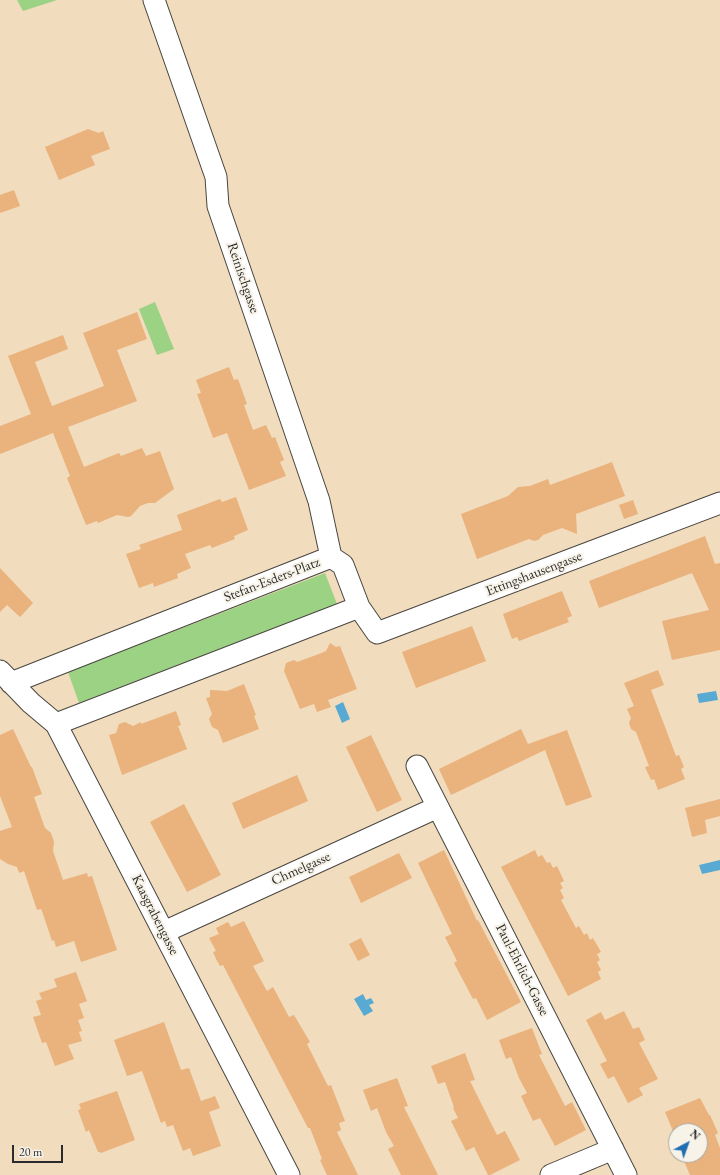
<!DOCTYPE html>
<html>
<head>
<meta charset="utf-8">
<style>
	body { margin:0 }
	#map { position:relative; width:720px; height:1175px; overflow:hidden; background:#f1dcbd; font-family:"EB Garamond",serif }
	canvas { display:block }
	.north { position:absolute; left:668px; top:1123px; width:40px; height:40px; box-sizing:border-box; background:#f7f3e8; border:1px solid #a5a39c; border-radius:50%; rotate:41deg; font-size:11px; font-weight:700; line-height:16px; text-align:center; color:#2b2b2b }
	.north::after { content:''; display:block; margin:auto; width:14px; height:18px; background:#1f6fb2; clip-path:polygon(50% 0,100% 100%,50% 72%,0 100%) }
	.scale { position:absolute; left:12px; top:1145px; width:51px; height:18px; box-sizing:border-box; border:2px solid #2b2b2b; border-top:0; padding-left:5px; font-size:12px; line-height:14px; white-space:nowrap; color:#2b2b2b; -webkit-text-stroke:3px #f7f3e8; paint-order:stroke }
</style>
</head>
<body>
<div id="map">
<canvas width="720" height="1175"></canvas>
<div class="north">N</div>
<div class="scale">20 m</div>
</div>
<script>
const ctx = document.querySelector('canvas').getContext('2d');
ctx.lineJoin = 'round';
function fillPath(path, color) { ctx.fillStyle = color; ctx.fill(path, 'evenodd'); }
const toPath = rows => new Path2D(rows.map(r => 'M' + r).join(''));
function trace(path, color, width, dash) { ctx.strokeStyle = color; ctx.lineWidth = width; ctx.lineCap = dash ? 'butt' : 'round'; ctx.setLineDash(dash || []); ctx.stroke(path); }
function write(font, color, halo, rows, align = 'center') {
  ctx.font = font + ' "EB Garamond",serif'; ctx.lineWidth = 4; ctx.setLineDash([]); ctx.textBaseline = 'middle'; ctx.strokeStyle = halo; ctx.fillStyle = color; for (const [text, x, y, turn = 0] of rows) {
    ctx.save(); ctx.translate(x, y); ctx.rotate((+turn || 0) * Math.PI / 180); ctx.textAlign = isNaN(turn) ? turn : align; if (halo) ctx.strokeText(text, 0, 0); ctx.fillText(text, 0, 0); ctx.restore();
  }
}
fillPath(toPath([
	[17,0,57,0,23,11],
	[155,302,174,349,157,355,139,309],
	[325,573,337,604,79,703,68,672]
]), '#9cd284');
fillPath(toPath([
	[716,691,718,700,699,703,697,694],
	[343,702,350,719,342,723,335,706],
	[720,860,720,870,702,874,699,865],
	[363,994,366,1000,371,998,374,1003,369,1005,373,1011,364,1016,354,999]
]), '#58aad3');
fillPath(toPath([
	[88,129,99,133,103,131,110,149,91,156,95,165,59,180,45,147],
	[14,190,20,206,0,213,0,195],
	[137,312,147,339,117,350,137,401,68,427,84,467,119,453,121,456,142,448,146,456,160,451,174,489,155,503,148,503,140,506,131,516,128,517,117,515,98,523,97,521,86,525,67,478,70,476,53,433,0,454,0,426,31,414,8,356,63,335,68,349,35,362,52,406,104,386,83,333],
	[229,367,234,380,238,379,247,404,244,405,253,430,266,425,272,438,275,437,284,460,280,462,286,476,249,490,227,433,213,438,197,394,201,393,196,380],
	[612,462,625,496,576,514,577,534,562,528,543,535,538,540,534,541,529,539,477,559,461,514,508,496,518,487,530,486,548,479,550,485],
	[236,497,248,530,234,536,235,539,212,548,210,545,185,554,191,568,177,574,178,578,154,587,153,583,139,588,126,554,141,549,139,545,182,530,177,515,220,499,222,502],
	[633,500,638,514,624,519,619,505],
	[705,536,715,564,720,563,720,650,672,660,662,621,709,610,692,573,599,608,589,581],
	[0,568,33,603,20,617,7,605,0,612],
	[562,591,572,616,567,618,569,622,519,641,517,637,512,639,503,614],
	[472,626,486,661,416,688,402,652],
	[330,643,336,647,340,646,357,689,328,700,331,707,317,712,314,704,300,709,284,671,286,663,294,660,297,662,319,654,326,651],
	[658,670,664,685,651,690,676,756,679,755,684,767,681,769,685,779,658,790,654,779,651,780,645,767,649,766,636,732,631,729,629,723,631,718,627,709,634,706,624,683],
	[244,684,256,715,254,716,259,729,223,743,218,730,212,727,209,719,212,714,206,698,210,697,210,690,227,691],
	[176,711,181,725,178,726,187,749,122,775,109,735,116,733,119,724,125,722,133,726,141,722,141,724],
	[13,729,31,767,32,767,42,794,34,797,45,828,51,833,54,842,53,851,63,880,87,873,88,877,92,876,117,950,81,962,74,941,56,947,54,940,52,941,42,911,41,909,37,910,24,871,19,873,17,867,8,864,0,859,0,831,12,827,0,796,0,735],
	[521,729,528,744,567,730,592,797,566,806,545,750,451,795,439,769],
	[371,735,402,800,377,812,346,747],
	[297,775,308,801,243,829,232,803],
	[720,799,720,816,705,820,707,833,692,837,685,808],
	[184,804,221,875,187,892,150,822],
	[444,850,477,921,478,920,521,1002,487,1020,476,998,473,999,454,963,457,961,445,937,452,934,418,863],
	[535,850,538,857,542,855,547,863,550,862,553,868,557,866,564,881,560,883,563,888,560,890,564,898,561,900,576,928,579,926,584,935,587,933,590,940,593,938,601,952,597,954,600,960,597,962,601,970,598,972,601,979,568,996,501,867],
	[399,853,412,878,361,903,349,877],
	[244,921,264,961,253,966,267,991,273,987,289,1017,294,1015,310,1042,307,1044,328,1086,331,1085,345,1121,339,1123,341,1130,337,1132,358,1175,327,1175,320,1160,322,1159,310,1128,308,1128,223,965,220,966,216,959,213,952,216,951,209,938,219,934,216,928,228,922,231,927],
	[361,938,370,955,358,961,349,944],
	[76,972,87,1001,79,1004,84,1018,78,1020,82,1031,79,1032,82,1041,68,1045,74,1059,55,1066,46,1042,42,1043,33,1017,41,1015,36,1001,42,999,39,993,57,987,54,979],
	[624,1011,633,1029,639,1027,645,1040,639,1043,658,1079,639,1088,643,1095,628,1103,614,1076,608,1079,600,1064,607,1061,586,1020,601,1012,605,1020],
	[164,1022,181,1070,189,1068,201,1101,215,1096,220,1108,209,1112,221,1146,193,1156,190,1148,183,1151,173,1125,167,1127,165,1121,161,1123,142,1071,127,1076,114,1040],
	[532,1028,542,1054,539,1055,565,1106,572,1102,586,1130,555,1146,540,1118,533,1121,521,1096,527,1093,519,1078,511,1057,506,1059,499,1040],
	[465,1053,475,1080,470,1081,497,1135,505,1131,520,1160,490,1175,488,1175,474,1147,466,1151,451,1121,458,1118,453,1108,454,1107,445,1082,438,1084,431,1066],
	[397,1078,408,1106,404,1107,438,1175,401,1175,388,1149,394,1146,386,1132,377,1108,371,1111,363,1090],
	[117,1091,135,1140,101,1153,100,1152,98,1152,89,1130,86,1132,78,1110,81,1109,79,1104],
	[700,1098,709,1115,710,1115,718,1133,715,1135,720,1148,720,1175,690,1175,684,1161,685,1160,683,1155,700,1155,700,1131,676,1131,676,1138,665,1112]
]), '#eab27d');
const minor = toPath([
	[154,0,216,177,218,206,319,501,331,557],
	[331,557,343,565,359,607,377,633,720,503],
	[0,671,31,703,56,724,289,1175],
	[11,683,331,557],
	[56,724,359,607],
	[417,766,626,1175],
	[164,932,438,807],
	[551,1175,613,1149]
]);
trace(minor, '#494641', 23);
trace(minor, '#fff', 21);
write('14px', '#2b2b2b', '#f7f3e8', [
	["Reinischgasse",243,278,71],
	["Ettingshausengasse",534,574,-21],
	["Stefan-Esders-Platz",272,580,-21],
	["Chmelgasse",301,869,-24],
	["Kaasgrabengasse",155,915,63],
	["Paul-Ehrlich-Gasse",522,970,63]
]);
</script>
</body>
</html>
